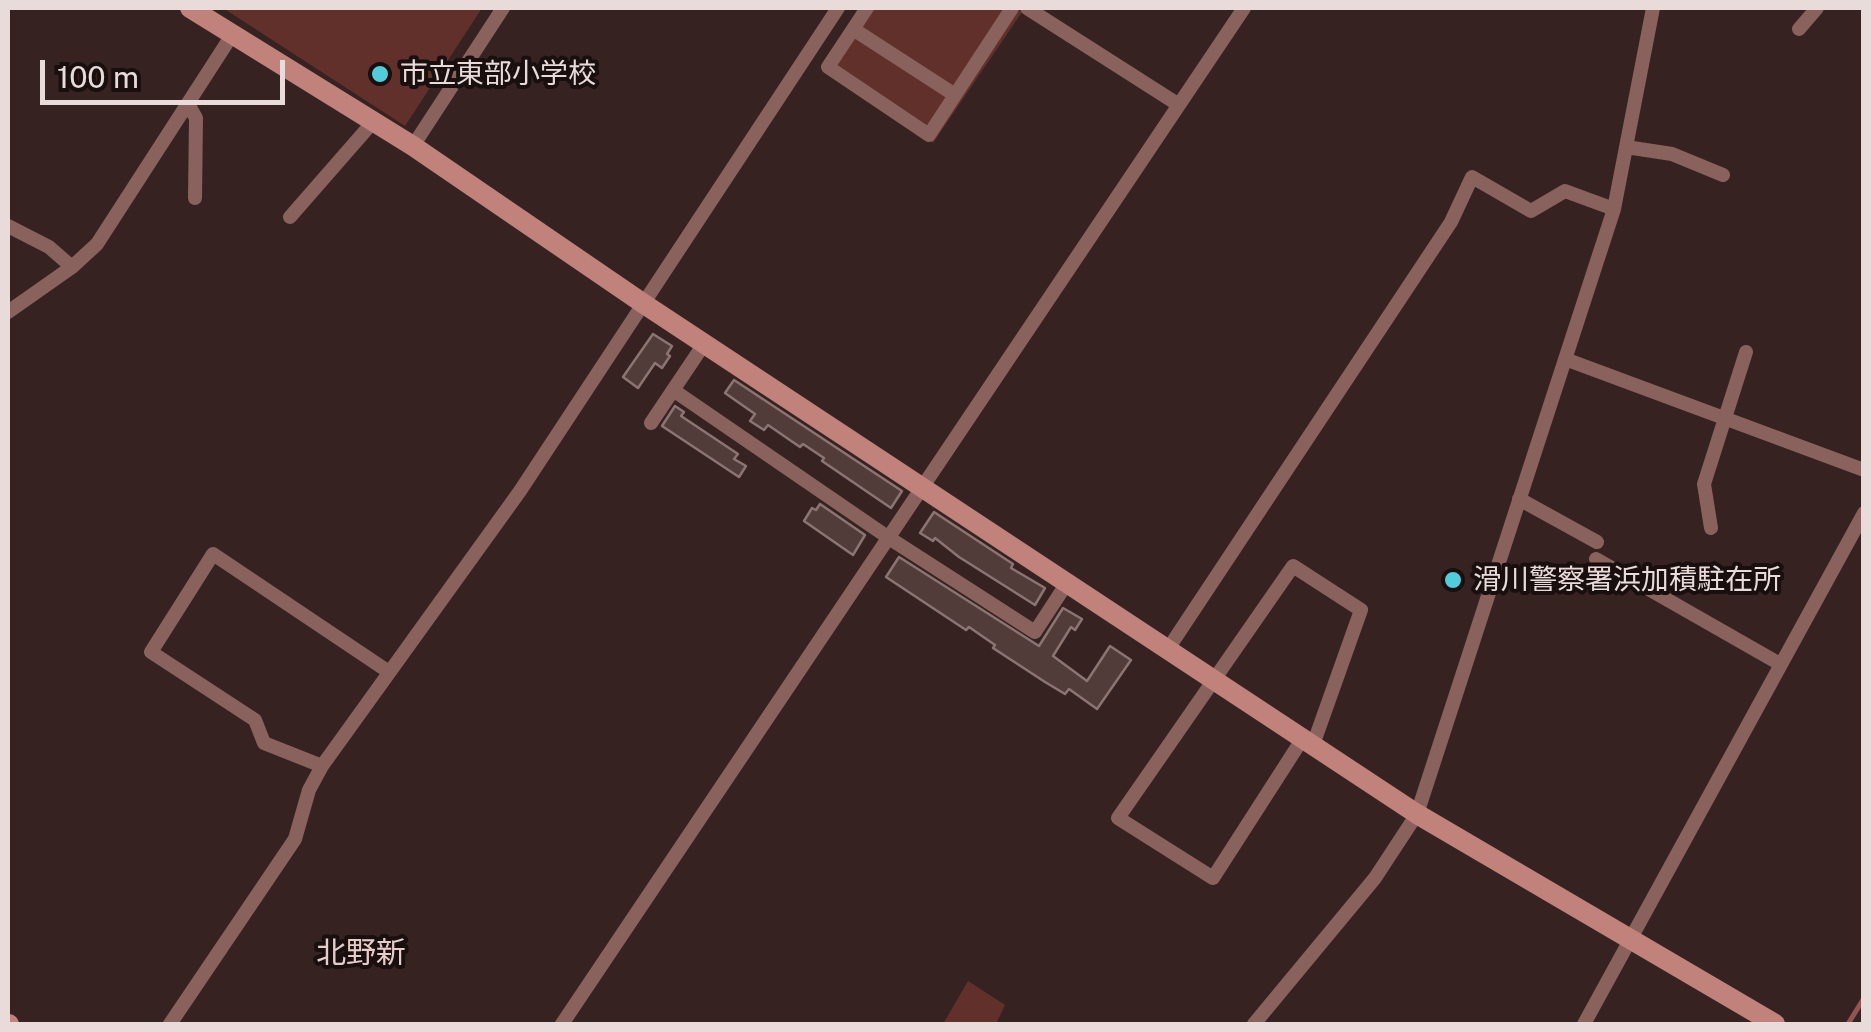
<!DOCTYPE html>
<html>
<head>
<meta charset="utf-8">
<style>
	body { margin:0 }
	#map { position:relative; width:1871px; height:1032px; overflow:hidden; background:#362321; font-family:"Public Sans",sans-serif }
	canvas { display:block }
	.frame { position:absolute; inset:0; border:10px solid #e9dbda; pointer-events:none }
	.scale { position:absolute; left:40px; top:60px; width:245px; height:45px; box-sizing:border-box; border:5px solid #e9dbda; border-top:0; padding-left:12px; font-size:30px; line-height:35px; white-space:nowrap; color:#e9dbda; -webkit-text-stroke:8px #180f0e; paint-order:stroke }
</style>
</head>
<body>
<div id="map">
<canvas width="1871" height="1032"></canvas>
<div class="frame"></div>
<div class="scale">100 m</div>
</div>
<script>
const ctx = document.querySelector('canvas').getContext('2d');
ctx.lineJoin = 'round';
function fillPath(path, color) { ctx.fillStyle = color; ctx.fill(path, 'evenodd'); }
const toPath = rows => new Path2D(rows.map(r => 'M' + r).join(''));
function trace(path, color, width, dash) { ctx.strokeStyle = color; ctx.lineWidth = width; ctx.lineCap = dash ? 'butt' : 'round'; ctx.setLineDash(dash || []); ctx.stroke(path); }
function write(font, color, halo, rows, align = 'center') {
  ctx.font = font + ' "Public Sans","Noto Sans JP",sans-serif'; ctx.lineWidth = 8; ctx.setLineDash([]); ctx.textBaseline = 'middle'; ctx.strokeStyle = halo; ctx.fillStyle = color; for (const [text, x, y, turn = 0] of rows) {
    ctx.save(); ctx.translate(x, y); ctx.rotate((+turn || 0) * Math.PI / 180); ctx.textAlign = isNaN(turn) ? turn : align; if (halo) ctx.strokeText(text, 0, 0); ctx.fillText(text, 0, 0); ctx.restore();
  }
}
fillPath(toPath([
	[223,8,482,8,405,126],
	[862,8,1014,8,1022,12,933,143,822,69],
	[968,981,1005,1005,996,1024,943,1024]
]), '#62302b');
trace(toPath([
	[1848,1024,1864,998]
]), '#925553', 5);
const building = toPath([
	[653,334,672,346,667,354,670,356,662,368,655,363,638,388,623,377,653,334],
	[734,380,902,491,891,508,822,461,824,458,803,444,800,447,768,425,764,430,750,421,755,414,725,393,734,380],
	[675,406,684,412,681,416,738,454,734,459,746,466,739,477,662,426,675,406],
	[820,504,865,535,853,555,804,521,812,508,816,510,820,504],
	[934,512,1013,564,1011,568,1045,588,1035,605,959,557,935,538,933,541,920,533,934,512],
	[899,557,1039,646,1063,608,1082,619,1075,630,1071,627,1053,656,1087,681,1110,646,1131,660,1097,709,1069,689,1065,694,1045,682,993,648,995,645,969,627,966,630,886,577,899,557]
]);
fillPath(building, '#513c3a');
trace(building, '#8b7471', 2.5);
trace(toPath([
	[867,8,828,67,929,135,1012,8],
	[1027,8,1179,105],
	[853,29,955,95],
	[1799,29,1817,8],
	[188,104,196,118,195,198],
	[413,146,503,8],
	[1626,147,1672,154,1723,175],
	[290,217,373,122],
	[8,226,49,247,72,267],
	[8,312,72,267,97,244,232,35],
	[1565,359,1864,470],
	[673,390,889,538,1035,632,1067,583],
	[651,423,704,344],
	[1519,499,1597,542],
	[1711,528,1704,484,1746,352],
	[1596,559,1780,664],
	[1168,649,1451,222,1472,177,1531,211,1565,191,1614,209],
	[1303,738,1213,878,1118,818,1293,566,1361,610,1313,745],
	[322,766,264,743,255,720,151,652,213,554,389,672],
	[170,1024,295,839,309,790,322,766,520,491,838,8],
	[562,1024,1244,8],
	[1254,1024,1375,878,1417,814,1614,209,1653,8],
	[1584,1024,1864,513]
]), '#89625e', 14);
trace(toPath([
	[190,8,413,146,644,304,1417,814,1775,1024],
	[8,1024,9,1024]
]), '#c0827b', 20);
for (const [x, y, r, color] of [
	[380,74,10,"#52cbda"],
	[1453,580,10,"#52cbda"]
]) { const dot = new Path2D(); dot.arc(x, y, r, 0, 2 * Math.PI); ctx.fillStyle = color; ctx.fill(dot); trace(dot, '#180f0e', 4); }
write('28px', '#e9dbda', '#180f0e', [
	["市立東部小学校",400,74],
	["滑川警察署浜加積駐在所",1473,580]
], 'left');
write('30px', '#e7cdca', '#180f0e', [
	["北野新",361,954]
]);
</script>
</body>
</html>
